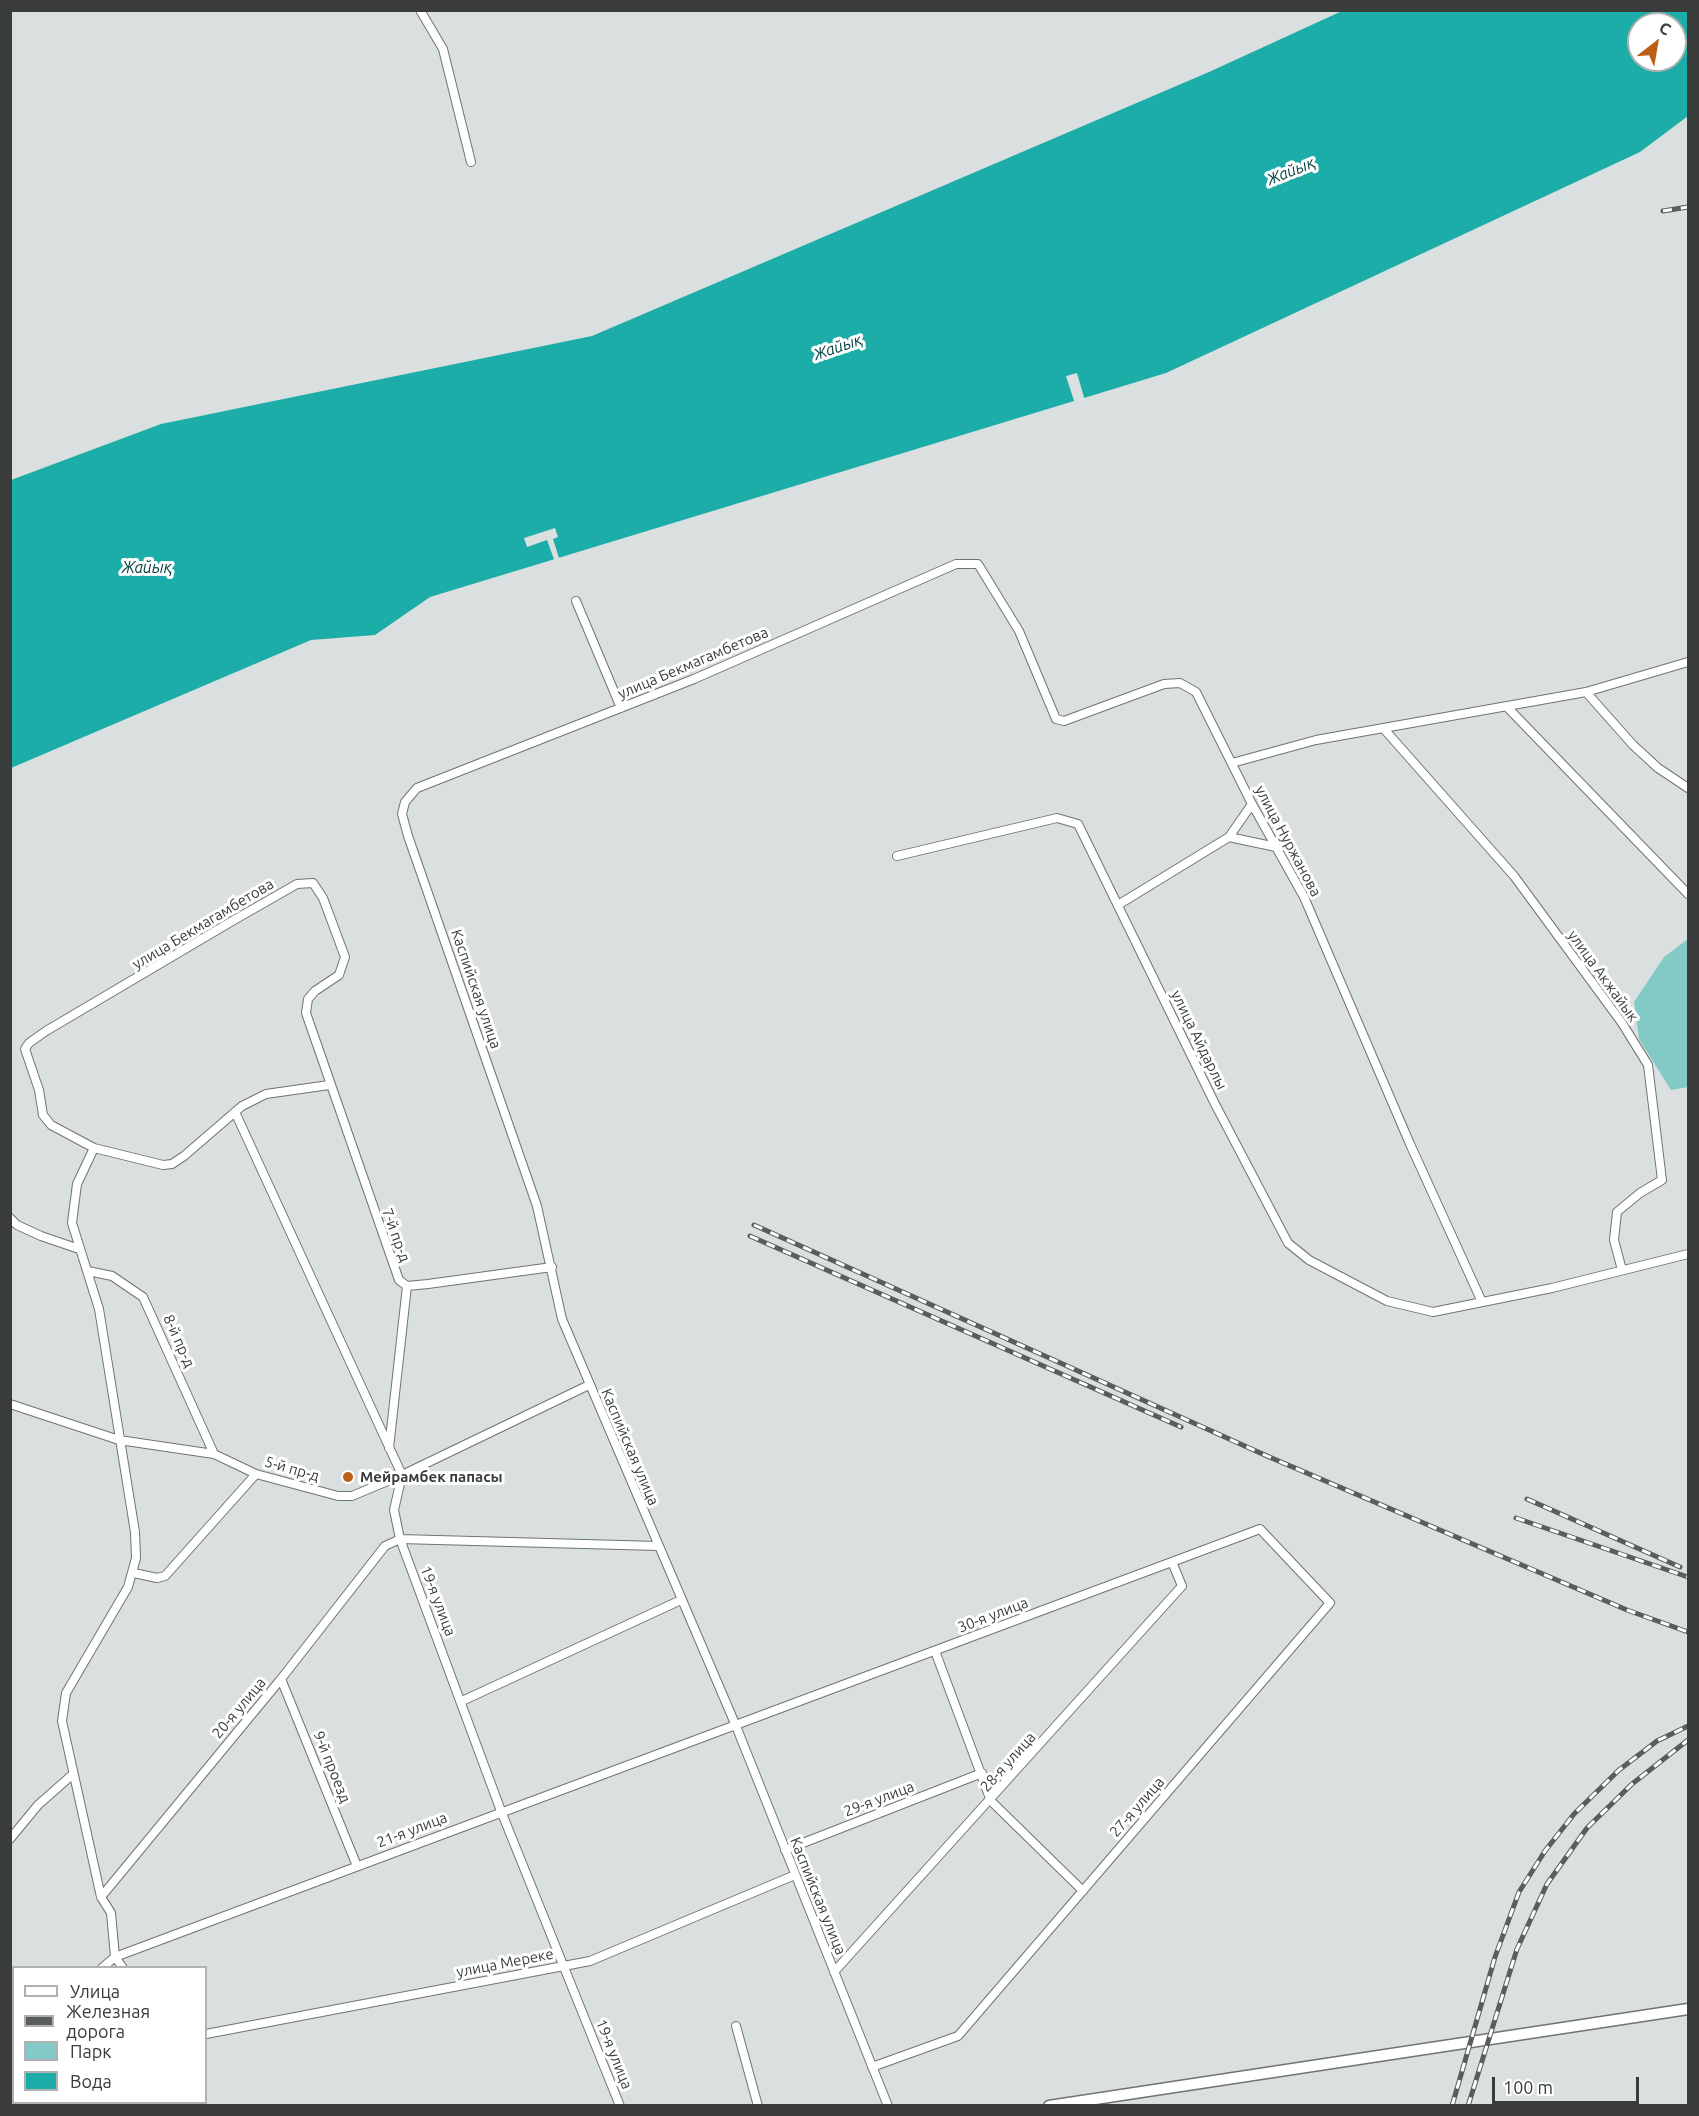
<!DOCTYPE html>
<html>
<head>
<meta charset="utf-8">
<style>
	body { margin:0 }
	#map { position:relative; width:1699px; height:2116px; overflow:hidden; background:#dadfdf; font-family:Ubuntu,sans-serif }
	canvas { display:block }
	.frame { position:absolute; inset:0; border:12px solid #3a3c3c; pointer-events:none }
	.legend { position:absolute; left:12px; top:1966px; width:195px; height:138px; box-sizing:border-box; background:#fff; border:2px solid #b0b1b1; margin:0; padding:8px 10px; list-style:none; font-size:18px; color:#3a3c3c }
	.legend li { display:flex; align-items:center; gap:12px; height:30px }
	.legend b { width:30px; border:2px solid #b0b1b1 }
	.north { position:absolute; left:1627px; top:12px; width:60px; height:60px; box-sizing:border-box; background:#fff; border:2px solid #b0b1b1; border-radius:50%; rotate:31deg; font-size:16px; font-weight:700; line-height:24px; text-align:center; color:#3a3c3c }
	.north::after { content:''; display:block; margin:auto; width:21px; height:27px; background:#bd5e16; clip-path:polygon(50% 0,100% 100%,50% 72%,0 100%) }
	.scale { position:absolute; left:1492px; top:2077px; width:147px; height:27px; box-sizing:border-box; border:3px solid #3a3c3c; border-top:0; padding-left:8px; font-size:18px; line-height:21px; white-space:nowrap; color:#3a3c3c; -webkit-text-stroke:4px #fff; paint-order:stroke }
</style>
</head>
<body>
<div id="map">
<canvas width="1699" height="2116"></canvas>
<div class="frame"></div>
<ul class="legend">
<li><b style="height:8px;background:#fff"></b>Улица</li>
<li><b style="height:8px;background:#5a5d5d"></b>Железная дорога</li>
<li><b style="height:16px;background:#83cac7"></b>Парк</li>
<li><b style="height:16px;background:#1cada9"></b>Вода</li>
</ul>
<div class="north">С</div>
<div class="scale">100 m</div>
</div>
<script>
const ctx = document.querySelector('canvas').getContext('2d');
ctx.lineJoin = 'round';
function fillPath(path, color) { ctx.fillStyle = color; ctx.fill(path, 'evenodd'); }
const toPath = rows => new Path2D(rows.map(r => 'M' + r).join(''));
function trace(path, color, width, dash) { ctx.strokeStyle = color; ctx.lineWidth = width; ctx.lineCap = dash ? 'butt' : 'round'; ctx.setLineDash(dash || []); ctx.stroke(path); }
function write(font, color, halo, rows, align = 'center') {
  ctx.font = font + ' Ubuntu,sans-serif'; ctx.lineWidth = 6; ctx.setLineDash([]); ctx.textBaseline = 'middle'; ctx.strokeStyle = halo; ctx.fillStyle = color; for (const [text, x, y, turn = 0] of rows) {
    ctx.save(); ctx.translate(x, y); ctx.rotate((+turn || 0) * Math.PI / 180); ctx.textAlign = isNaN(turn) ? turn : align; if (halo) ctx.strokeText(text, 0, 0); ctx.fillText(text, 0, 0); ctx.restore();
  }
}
fillPath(toPath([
	[1688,939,1688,1087,1671,1090,1639,1039,1634,1002,1664,957]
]), '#83cac7');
fillPath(toPath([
	[1342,11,1688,11,1688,116,1640,152,1166,373,430,597,375,635,311,640,11,768,11,480,161,424,592,336,1209,72],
	[1639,24,1675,24,1675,60,1639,60]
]), '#1cada9');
fillPath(toPath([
	[1077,373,1085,401,1075,404,1066,376],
	[555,528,558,537,553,539,560,561,555,562,547,540,527,547,524,538]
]), '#dadfdf');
const street = toPath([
	[420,10,443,49,471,162],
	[576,601,621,708],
	[1586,692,1633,745,1658,768,1688,788],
	[1508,708,1688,894],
	[1384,729,1514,876,1622,1023,1648,1065,1662,1180,1640,1193,1617,1212,1614,1240,1622,1270],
	[1232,763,1316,740,1586,692,1688,662],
	[1229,837,1252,804],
	[897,856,1057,818,1078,824,1215,1104,1288,1243,1309,1260,1387,1301,1433,1312,1552,1288,1688,1254],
	[1118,905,1229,837,1276,847],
	[329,1085,266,1094,242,1106,184,1156,172,1164,163,1165,94,1148,51,1125,43,1115,39,1090,25,1049,29,1043,46,1031,234,920,297,884,313,883,323,898,345,957,339,975,315,991,308,999,306,1013,399,1280,407,1286,428,1284,552,1267],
	[235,1112,402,1475,394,1510,400,1539,501,1811,620,2106],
	[94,1148,77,1184,72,1223,99,1309,135,1532,136,1558,128,1587,66,1693,62,1721,101,1897,111,1913,115,1957,123,1968],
	[10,1218,17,1225,41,1236,79,1249],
	[88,1271,112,1276,143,1297,214,1454],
	[10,1404,119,1440,214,1454,256,1474,338,1496,352,1496,402,1475,589,1385],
	[389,1448,407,1286],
	[134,1573,157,1578,165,1576,256,1474],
	[935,1651,991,1801,1083,1891],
	[281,1679,357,1866],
	[462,1701,681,1600],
	[10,1839,38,1805,72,1775],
	[785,1850,982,1773],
	[101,1897,281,1679,385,1546,400,1539,658,1546],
	[102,1968,115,1957,1260,1529,1330,1603,958,2036,872,2067],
	[834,1972,1182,1586,1172,1562],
	[736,2026,758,2106],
	[206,2034,590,1961,795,1875],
	[10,2047,14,2044],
	[170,2102,170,2106],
	[82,2106,86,2102],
	[888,2106,736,1726,562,1319,537,1206,408,836,402,814,405,802,417,788,694,679,956,564,978,564,1019,631,1056,719,1064,721,1164,684,1180,683,1196,692,1252,804,1304,897,1410,1144,1482,1302]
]);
const secondary = toPath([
	[1049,2106,1688,2009]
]);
trace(street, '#6f7473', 10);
trace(secondary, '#6f7473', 13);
trace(street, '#fff', 8);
trace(secondary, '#fff', 10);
const rail = toPath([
	[1663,211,1688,207],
	[754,1225,1267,1456,1627,1610,1688,1632],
	[750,1236,1181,1427],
	[1527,1499,1680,1567],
	[1516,1518,1688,1577],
	[1452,2106,1495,1957,1519,1892,1545,1851,1574,1814,1619,1770,1657,1741,1688,1726],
	[1468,2106,1517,1949,1547,1884,1587,1828,1632,1784,1688,1740]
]);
trace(rail, '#5a5d5d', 5);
trace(rail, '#fff', 3, [9]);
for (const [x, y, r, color] of [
	[348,1477,6,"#bd5e16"]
]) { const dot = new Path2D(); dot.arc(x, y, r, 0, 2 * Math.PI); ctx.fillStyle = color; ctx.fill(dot); trace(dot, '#fff', 2); }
write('15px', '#3a3c3c', '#fff', [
	["улица Бекмагамбетова",693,663,-23],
	["улица Нуржанова",1288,841,62],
	["улица Бекмагамбетова",203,924,-31],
	["улица Акжайык",1603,976,54],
	["Каспийская улица",476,989,71],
	["улица Айдарлы",1199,1040,64],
	["7-й пр-д",396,1235,70],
	["8-й пр-д",179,1341,66],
	["Каспийская улица",630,1447,67],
	["5-й пр-д",292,1469,16],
	["19-я улица",438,1601,69],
	["30-я улица",993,1615,-21],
	["20-я улица",239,1708,-50],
	["28-я улица",1008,1762,-48],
	["9-й проезд",332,1767,68],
	["29-я улица",879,1799,-21],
	["27-я улица",1137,1807,-49],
	["21-я улица",412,1830,-21],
	["Каспийская улица",818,1896,68],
	["улица Мереке",505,1963,-11],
	["19-я улица",614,2054,68]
]);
write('bold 15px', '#3a3c3c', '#fff', [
	["Мейрамбек папасы",360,1477]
], 'left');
write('italic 16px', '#013f3e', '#fff', [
	["Жайық",1291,171,-22],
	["Жайық",838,347,-19],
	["Жайық",147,568]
]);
</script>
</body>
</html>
